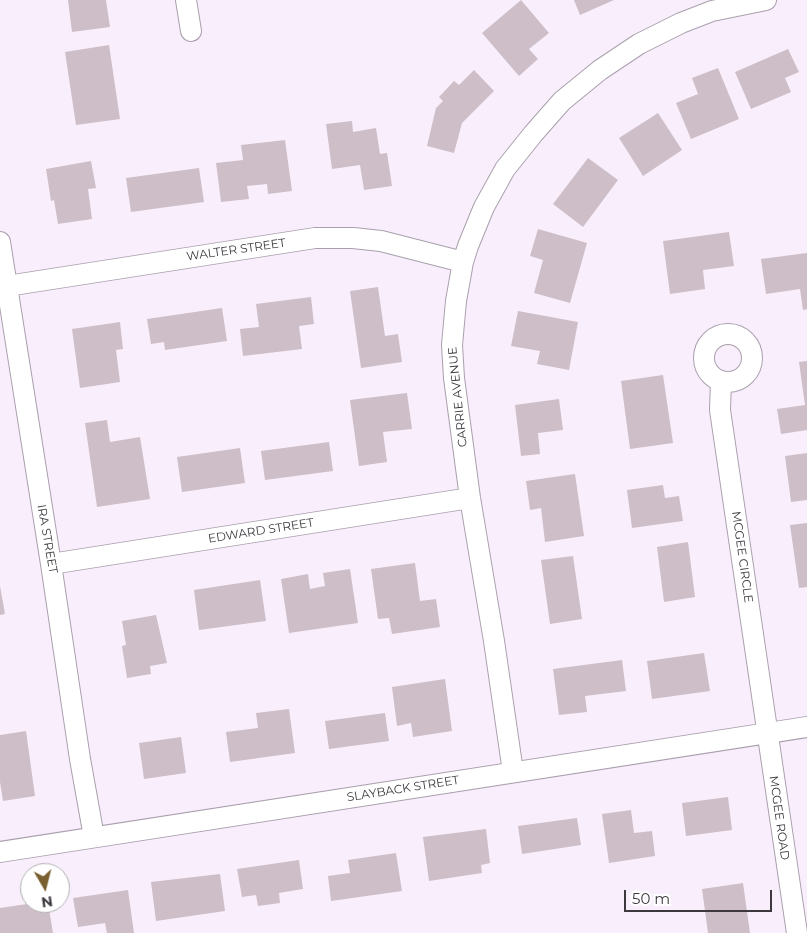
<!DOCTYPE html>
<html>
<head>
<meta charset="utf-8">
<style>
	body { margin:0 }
	#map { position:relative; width:807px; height:933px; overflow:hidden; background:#f9effc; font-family:Montserrat,sans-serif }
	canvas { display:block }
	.north { position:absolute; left:20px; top:863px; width:50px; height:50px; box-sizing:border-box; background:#fff; border:1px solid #b1afb2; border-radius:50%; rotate:172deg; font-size:14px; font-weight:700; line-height:20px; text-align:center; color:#3c383e }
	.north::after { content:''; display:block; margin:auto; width:18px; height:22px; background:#7a6031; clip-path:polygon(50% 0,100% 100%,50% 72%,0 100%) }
	.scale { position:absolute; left:624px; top:890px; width:148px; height:22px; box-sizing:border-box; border:2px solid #3c383e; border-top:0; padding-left:6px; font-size:15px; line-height:18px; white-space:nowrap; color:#3c383e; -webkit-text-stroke:4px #fff; paint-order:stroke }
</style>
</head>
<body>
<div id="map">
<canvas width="807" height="933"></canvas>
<div class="north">N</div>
<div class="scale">50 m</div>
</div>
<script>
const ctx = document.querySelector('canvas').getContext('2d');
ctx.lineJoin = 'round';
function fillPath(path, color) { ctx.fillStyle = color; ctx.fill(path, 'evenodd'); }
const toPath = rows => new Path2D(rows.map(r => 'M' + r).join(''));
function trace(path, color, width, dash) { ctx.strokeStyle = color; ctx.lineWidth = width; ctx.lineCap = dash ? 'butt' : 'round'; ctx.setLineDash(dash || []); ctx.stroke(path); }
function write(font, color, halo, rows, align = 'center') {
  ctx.font = font + ' Montserrat,sans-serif'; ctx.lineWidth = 4; ctx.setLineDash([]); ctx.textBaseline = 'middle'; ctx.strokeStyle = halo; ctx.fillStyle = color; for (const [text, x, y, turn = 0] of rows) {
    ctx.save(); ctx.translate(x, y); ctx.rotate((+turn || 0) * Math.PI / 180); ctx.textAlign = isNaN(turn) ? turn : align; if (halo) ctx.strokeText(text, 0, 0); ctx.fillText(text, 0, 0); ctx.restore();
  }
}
fillPath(toPath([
	[68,0,106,0,110,27,72,32],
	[521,0,549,33,529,49,538,59,519,76,482,33],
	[574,0,614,0,580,15],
	[109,45,120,119,76,125,65,52],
	[788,49,799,72,785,78,791,92,751,109,735,72],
	[718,68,739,119,691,139,676,103,698,94,692,78],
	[474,70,494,91,462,123,454,153,427,146,436,108,443,101,439,97,454,81,459,85],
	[658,113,682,150,643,176,619,138],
	[352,121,353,132,376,128,380,154,387,153,392,186,364,190,360,165,332,169,326,124],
	[285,140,292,191,268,194,267,184,247,186,249,199,221,202,216,163,243,160,241,145],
	[588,158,618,180,583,227,553,204],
	[91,161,96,188,88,189,92,219,58,224,54,200,51,201,46,169],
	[199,168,204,202,131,212,126,178],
	[538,229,587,243,570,303,534,293,543,260,530,256],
	[729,232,734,266,703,270,705,289,670,294,663,241],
	[807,253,807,309,803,310,800,289,766,294,761,259],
	[378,287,385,336,398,334,402,362,361,368,350,291],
	[311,297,314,324,299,326,302,349,243,356,240,329,259,327,256,304],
	[222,308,227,341,165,350,164,342,151,344,147,319],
	[518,311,578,322,569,370,537,364,540,351,511,346],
	[120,322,123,349,116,350,120,382,80,388,72,329],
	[807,361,807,430,781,434,777,409,805,405,799,362],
	[663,375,673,443,630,449,621,381],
	[407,393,412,429,383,432,387,462,359,466,350,400],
	[559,399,563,430,538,433,540,454,521,456,515,405],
	[107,420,110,442,140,437,150,499,97,507,85,423],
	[329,442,333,471,265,480,261,451],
	[240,448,245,483,182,492,177,457],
	[807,453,807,500,791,502,785,456],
	[575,474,584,536,545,542,541,508,530,510,526,481],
	[663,485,665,498,679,496,683,521,632,528,627,490],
	[807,523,807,587,799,588,790,525],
	[688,542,695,597,664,602,657,547],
	[573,556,582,619,550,624,541,560],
	[415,563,420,601,436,599,440,627,392,634,389,618,378,619,371,569],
	[350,569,358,623,289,633,281,579,308,574,310,589,325,586,323,573],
	[260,580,266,621,199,630,194,590],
	[0,586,5,614,0,615],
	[156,615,167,663,150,666,151,674,127,678,122,646,126,645,122,621],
	[704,653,710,691,652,699,647,661],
	[622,660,626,691,585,696,587,712,559,715,553,669],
	[445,679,452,731,413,737,411,723,397,726,392,687],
	[289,709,295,753,230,762,226,732,258,728,256,713],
	[385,713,389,741,329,749,325,721],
	[26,731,35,796,3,801,0,782,0,735],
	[181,737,186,773,144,779,139,743],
	[728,797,732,830,686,836,682,803],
	[631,810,634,833,652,831,655,856,609,863,602,814],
	[577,818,581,845,522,854,518,826],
	[486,829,490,863,481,865,482,873,429,881,423,837],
	[396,853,402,891,331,901,328,876,350,873,348,860],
	[299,860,303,889,279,893,280,903,258,906,256,895,242,897,237,869],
	[220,874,225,911,156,921,151,882],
	[743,883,750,933,708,933,702,889],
	[128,890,134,933,107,933,105,923,78,927,73,898],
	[34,903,48,903,53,933,0,933,0,908]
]), '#cebec7');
const minor = toPath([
	[186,0,191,31],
	[0,242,51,564,80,759,94,837],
	[7,286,315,238,353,238,381,241,463,262],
	'704 358a24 24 0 1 1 48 0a24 24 0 1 1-48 0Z',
	[721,381,720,410,797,933],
	[51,564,470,498],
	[513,772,494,641,470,498,454,378,452,345,456,301,463,262,468,246,484,207,505,169,533,134,562,101,600,70,639,44,681,23,712,11,766,0],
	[0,852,807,727]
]);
trace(minor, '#aaa0ad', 22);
trace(minor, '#fff', 20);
write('12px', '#3c383e', '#fff', [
	["WALTER STREET",236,250,-8],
	["CARRIE AVENUE",458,397,-96],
	["EDWARD STREET",261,531,-9],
	["IRA STREET",47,539,80],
	["MCGEE CIRCLE",742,557,82],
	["SLAYBACK STREET",403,789,-9],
	["MCGEE ROAD",779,818,82]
]);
</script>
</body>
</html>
